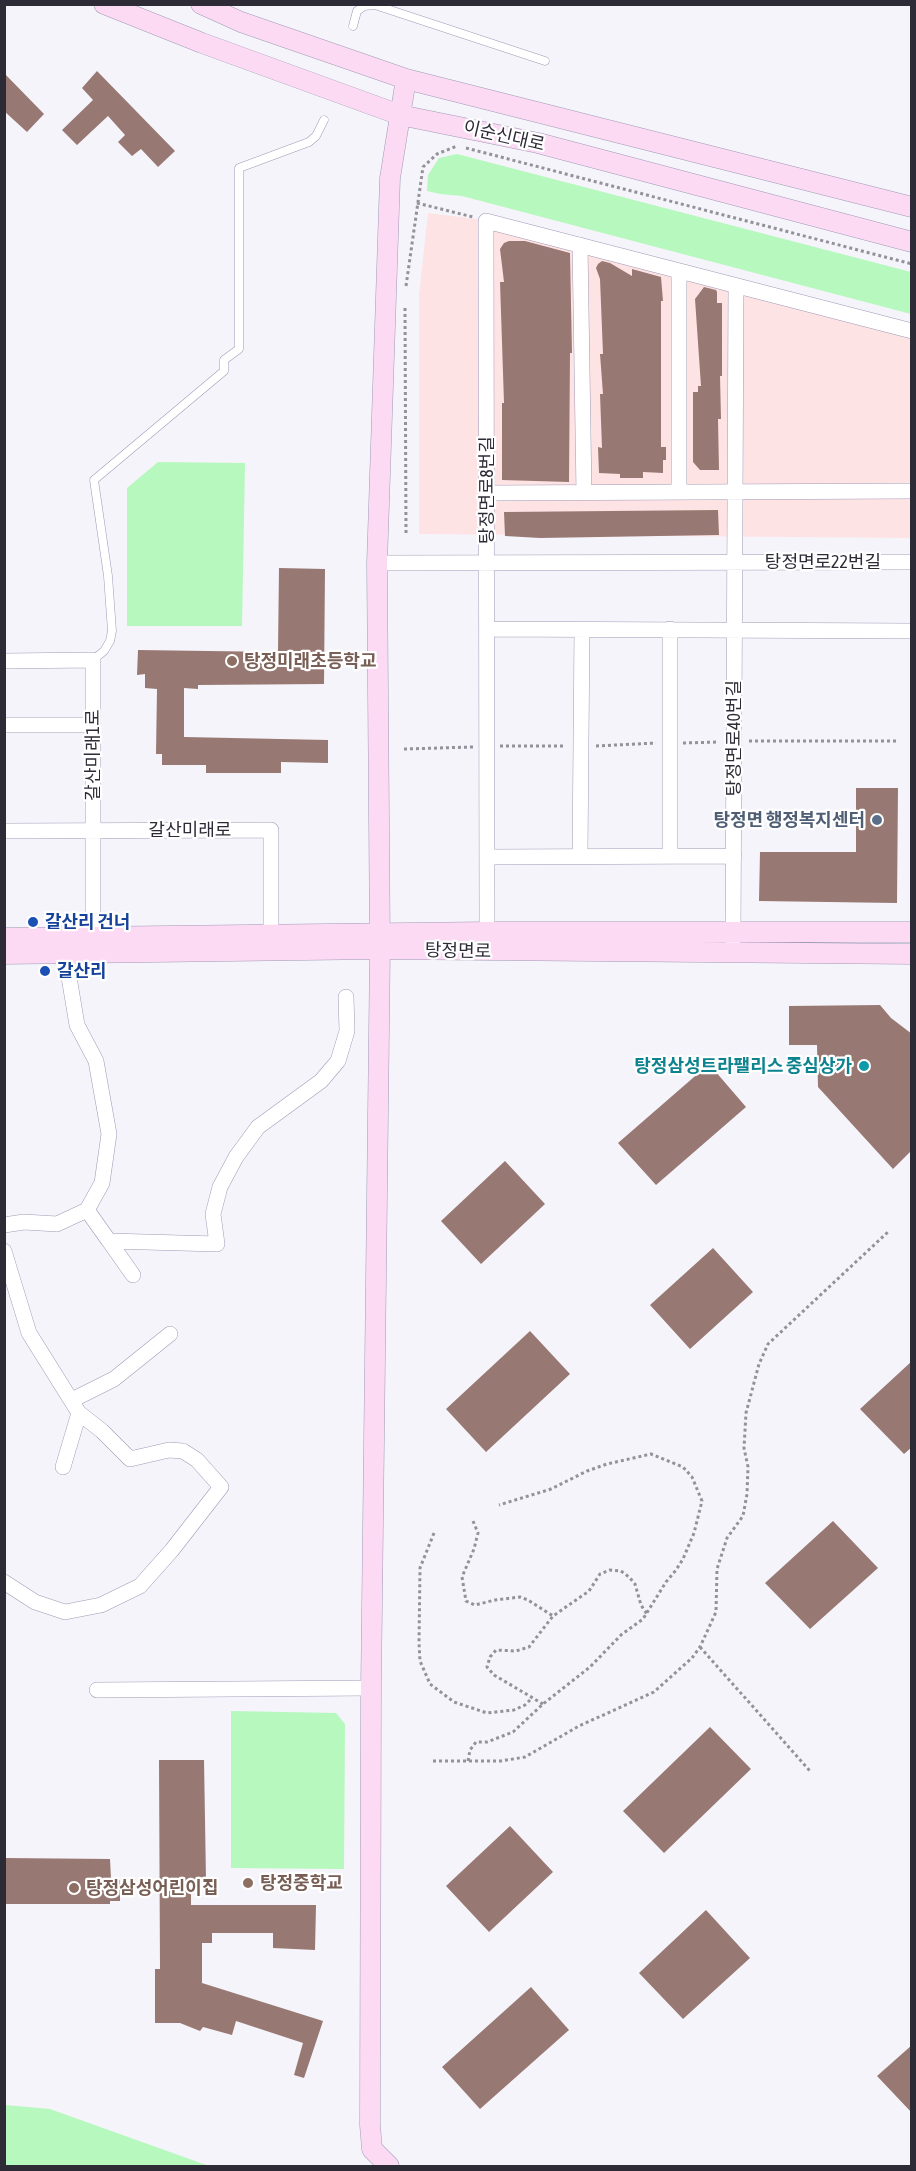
<!DOCTYPE html>
<html>
<head>
<meta charset="utf-8">
<style>
	body { margin:0 }
	#map { position:relative; width:916px; height:2171px; overflow:hidden; background:#f5f4fa; font-family:"Asap Condensed",sans-serif }
	canvas { display:block }
	.frame { position:absolute; inset:0; border:6px solid #2d2b36; pointer-events:none }
</style>
</head>
<body>
<div id="map">
<canvas width="916" height="2171"></canvas>
<div class="frame"></div>
</div>
<script>
const ctx = document.querySelector('canvas').getContext('2d');
ctx.lineJoin = 'round';
function fillPath(path, color) { ctx.fillStyle = color; ctx.fill(path, 'evenodd'); }
const toPath = rows => new Path2D(rows.map(r => 'M' + r).join(''));
function trace(path, color, width, dash) { ctx.strokeStyle = color; ctx.lineWidth = width; ctx.lineCap = dash ? 'butt' : 'round'; ctx.setLineDash(dash || []); ctx.stroke(path); }
function write(font, color, halo, rows, align = 'center') {
  ctx.font = font + ' "Asap Condensed","Noto Sans KR",sans-serif'; ctx.lineWidth = 4.5; ctx.setLineDash([]); ctx.textBaseline = 'middle'; ctx.strokeStyle = halo; ctx.fillStyle = color; for (const [text, x, y, turn = 0] of rows) {
    ctx.save(); ctx.translate(x, y); ctx.rotate((+turn || 0) * Math.PI / 180); ctx.textAlign = isNaN(turn) ? turn : align; if (halo) ctx.strokeText(text, 0, 0); ctx.fillText(text, 0, 0); ctx.restore();
  }
}
fillPath(toPath([
	[428,213,484,220,911,334,911,538,419,534,419,295]
]), '#fee3e4');
fillPath(toPath([
	[457,154,911,272,911,314,462,196,440,194,427,191,428,175,439,158],
	[158,462,245,463,242,626,127,626,127,488],
	[231,1711,336,1713,345,1724,344,1869,231,1868],
	[5,2105,50,2109,209,2166,5,2166]
]), '#b6f8bd');
fillPath(toPath([
	[97,71,175,151,158,167,141,149,132,156,118,142,125,135,108,116,77,145,62,130,93,100,82,88],
	[4,73,44,114,27,132,4,111],
	[509,241,525,241,570,253,572,353,570,353,569,482,502,480,502,403,504,403,500,282,504,282,500,249,504,243],
	[602,261,610,263,632,276,632,269,661,277,663,301,661,301,661,447,666,447,666,460,663,460,663,473,643,472,643,478,620,478,620,474,599,473,598,447,602,448,600,394,603,394,600,354,603,354,600,279,596,268,598,264],
	[704,287,716,290,717,292,717,303,722,303,722,376,720,376,721,419,718,419,719,470,700,470,693,462,693,392,698,392,698,386,701,386,695,299],
	[718,510,719,535,540,538,505,536,504,512],
	[279,568,325,569,324,684,198,685,198,689,184,688,184,737,328,740,328,763,281,762,281,773,206,773,206,765,162,765,162,754,156,754,157,689,145,688,145,674,137,675,138,650,278,652],
	[856,788,898,788,897,903,759,901,760,852,856,852],
	[880,1005,891,1018,912,1034,912,1150,893,1169,818,1087,817,1045,789,1045,789,1006],
	[709,1064,746,1107,656,1185,618,1143],
	[505,1161,545,1204,481,1264,441,1221],
	[713,1248,753,1292,690,1349,650,1305],
	[530,1331,570,1374,486,1452,446,1409],
	[912,1361,912,1447,904,1454,860,1409],
	[833,1521,878,1568,810,1629,765,1583],
	[710,1727,751,1769,664,1853,623,1811],
	[159,1760,204,1760,206,1880,191,1880,191,1905,316,1905,315,1950,273,1948,273,1933,212,1933,212,1943,202,1943,202,1983,323,2021,304,2078,294,2075,303,2043,236,2021,232,2035,203,2027,200,2031,180,2023,155,2023,155,1969,160,1969],
	[510,1826,553,1872,489,1932,446,1886],
	[4,1858,110,1859,111,1879,120,1880,120,1901,110,1901,110,1904,4,1904],
	[706,1910,750,1958,683,2019,639,1973],
	[531,1987,569,2030,480,2109,442,2067],
	[912,2045,912,2113,877,2076]
]), '#987872');
const lane = toPath([
	[353,26,357,11,364,6,375,5,545,61],
	[93,660,104,651,110,641,112,631,108,576,94,480,224,371,224,360,239,349,239,168,309,142,316,136,324,120]
]);
const street = toPath([
	[580,245,584,493],
	[679,271,679,492],
	[488,493,912,491],
	[377,563,912,562],
	[487,629,912,631],
	[670,629,670,856],
	[4,661,93,660,93,937],
	[4,725,93,725],
	[4,831,271,830,271,935],
	[580,856,582,629],
	[487,857,734,856],
	[487,932,486,221,912,331],
	[733,941,736,286],
	[65,953,77,1025,96,1061,109,1134,102,1183,87,1210],
	[4,1225,24,1222,57,1224,87,1210,109,1241,217,1244,213,1214,220,1187,236,1157,258,1127,321,1081,338,1061,347,1031,346,997],
	[109,1241,133,1275],
	[4,1251,29,1333,79,1413,102,1431,130,1459,169,1450,183,1451,197,1460,221,1487,172,1550,140,1586,101,1605,65,1612,35,1602,4,1582],
	[72,1400,114,1379,170,1334],
	[63,1467,79,1413],
	[97,1690,371,1688]
]);
const secondary = toPath([
	[104,4,202,43,400,115,538,143,912,242],
	[201,4,241,22,406,79,912,207],
	[4,938,487,932,912,932],
	[4,954,380,949,912,954],
	[389,2166,372,2149,370,2125,371,1688,380,949,377,563,390,178,406,79]
]);
trace(lane, '#a09ab7', 9);
trace(street, '#a09ab7', 16);
trace(secondary, '#a09ab7', 21);
trace(toPath([
	[466,148,912,264],
	[417,203,473,217],
	[406,286,423,167,437,154,457,146],
	[405,308,406,533],
	[749,741,897,741],
	[683,743,719,742],
	[500,746,566,746],
	[596,746,656,743],
	[404,749,473,747],
	[473,1521,478,1533,474,1549,462,1577,466,1601,475,1605,495,1600,520,1597,528,1600,553,1616],
	[434,1533,420,1568,419,1643,420,1661,430,1684,454,1702,487,1713,514,1710,525,1705,532,1698],
	[700,1647,810,1771],
	[543,1704,494,1675,487,1667,490,1657,496,1650,516,1651,529,1647,553,1616,589,1591,600,1574,610,1570,621,1571,629,1577,635,1584,641,1605,647,1614],
	[433,1761,501,1761,525,1757,579,1726,654,1692,692,1658,700,1647,716,1612,717,1569,727,1538,743,1516,747,1494,748,1467,744,1448,746,1413,759,1364,768,1344,889,1231],
	[468,1761,470,1750,476,1742,487,1742,513,1732,543,1704,590,1667,621,1635,643,1619,666,1582,676,1570,683,1559,694,1533,702,1501,692,1477,683,1467,651,1454,607,1464,587,1471,551,1489,499,1505]
]), '#93919a', 3, [3, 3]);
trace(lane, '#fff', 8);
trace(street, '#fff', 15);
trace(secondary, '#fcdaf3', 20);
for (const [x, y, r, color] of [
	[232,661,6,"#8d6e63"],
	[877,820,6,"#5c6f8a"],
	[33,922,6,"#1a4fb4"],
	[45,971,6,"#1a4fb4"],
	[864,1066,6,"#0f9aa8"],
	[248,1883,6,"#8d6e63"],
	[74,1888,6,"#8d6e63"]
]) { const dot = new Path2D(); dot.arc(x, y, r, 0, 2 * Math.PI); ctx.fillStyle = color; ctx.fill(dot); trace(dot, '#fff', 2); }
write('18px', '#2d2b36', '#fff', [
	["이순신대로",504,136,13],
	["탕정면로8번길",487,490,-90],
	["탕정면로22번길",823,562],
	["탕정면로40번길",734,738,-90],
	["갈산미래1로",93,755,-90],
	["갈산미래로",190,830],
	["탕정면로",458,951,1]
]);
write('bold 18px', '#785e54', '#fff', [
	["탕정미래초등학교",244,661],
	["탕정중학교",260,1883],
	["탕정삼성어린이집",86,1888]
], 'left');
write('bold 18px', '#4e5e75', '#fff', [
	["탕정면 행정복지센터",865,820]
], 'right');
write('bold 18px', '#164399', '#fff', [
	["갈산리 건너",45,922],
	["갈산리",57,971]
], 'left');
write('bold 18px', '#0d838f', '#fff', [
	["탕정삼성트라팰리스 중심상가",852,1066]
], 'right');
</script>
</body>
</html>
